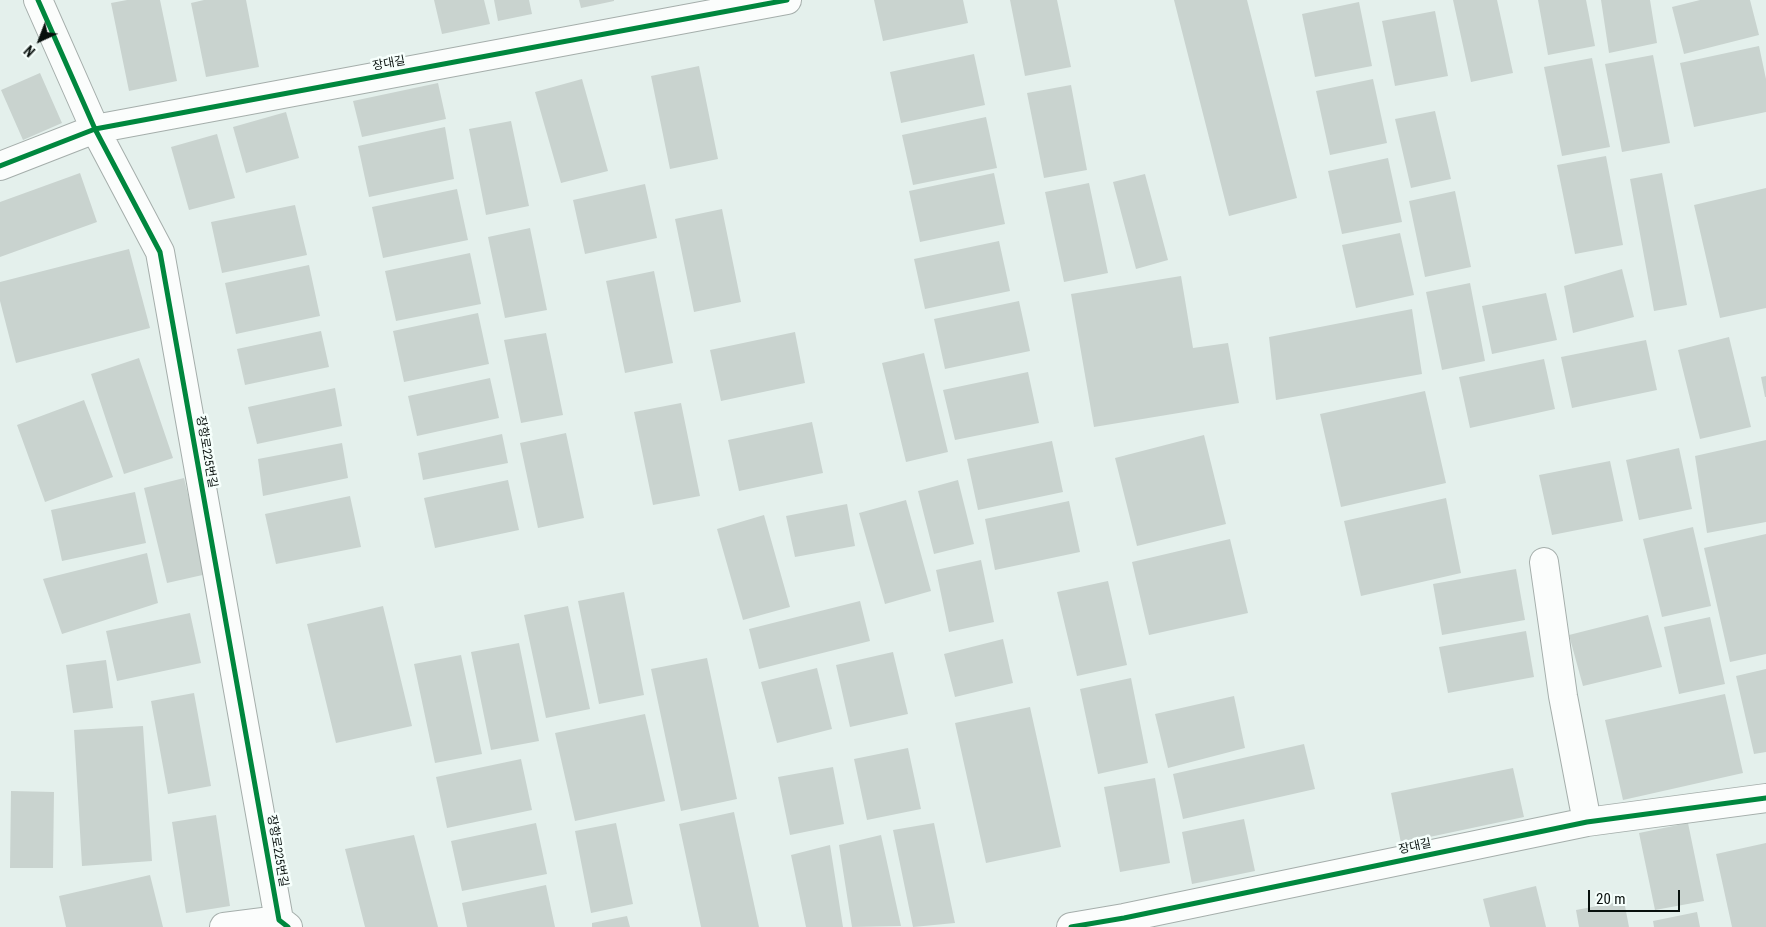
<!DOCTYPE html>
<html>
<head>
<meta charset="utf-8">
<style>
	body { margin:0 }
	#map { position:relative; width:1766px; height:927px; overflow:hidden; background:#e4f0ec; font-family:"Roboto Condensed",sans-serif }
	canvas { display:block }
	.north { position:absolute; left:15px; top:15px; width:50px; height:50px; -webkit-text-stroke:4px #f6fffc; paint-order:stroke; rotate:223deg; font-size:14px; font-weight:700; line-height:20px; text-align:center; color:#08100d }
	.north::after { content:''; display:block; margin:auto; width:18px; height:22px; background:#08100d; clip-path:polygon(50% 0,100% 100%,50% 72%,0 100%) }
	.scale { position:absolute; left:1588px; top:890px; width:92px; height:22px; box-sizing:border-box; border:2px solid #08100d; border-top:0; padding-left:6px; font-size:15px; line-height:18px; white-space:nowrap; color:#08100d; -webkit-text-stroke:4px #f6fffc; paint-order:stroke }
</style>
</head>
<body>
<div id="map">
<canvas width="1766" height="927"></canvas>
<div class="north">N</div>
<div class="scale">20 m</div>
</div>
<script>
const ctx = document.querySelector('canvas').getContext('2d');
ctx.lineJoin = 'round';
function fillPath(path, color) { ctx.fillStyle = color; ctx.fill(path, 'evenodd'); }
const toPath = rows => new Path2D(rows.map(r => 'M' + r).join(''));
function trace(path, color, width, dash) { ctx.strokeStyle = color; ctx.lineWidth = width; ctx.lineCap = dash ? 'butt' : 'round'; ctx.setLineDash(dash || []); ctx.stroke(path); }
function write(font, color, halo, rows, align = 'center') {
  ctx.font = font + ' "Roboto Condensed","Noto Sans KR",sans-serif'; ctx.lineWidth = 5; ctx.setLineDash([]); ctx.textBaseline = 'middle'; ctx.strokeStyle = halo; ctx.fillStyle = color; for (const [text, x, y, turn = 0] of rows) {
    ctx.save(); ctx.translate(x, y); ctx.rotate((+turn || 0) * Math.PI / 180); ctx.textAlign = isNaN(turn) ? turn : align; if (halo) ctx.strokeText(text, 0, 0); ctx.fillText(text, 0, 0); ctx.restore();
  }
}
fillPath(toPath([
	[127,0,160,0,177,81,129,91,111,3],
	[204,0,246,0,259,67,206,77,191,3],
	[434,0,484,0,490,24,442,34],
	[494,0,529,0,532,14,498,21],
	[579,0,614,0,614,1,581,8],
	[874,0,963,0,968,23,883,41],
	[1010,0,1057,0,1071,67,1025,76],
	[1174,0,1247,0,1297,198,1229,216],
	[1453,0,1497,0,1513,73,1471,82],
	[1538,0,1586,0,1595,46,1548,55],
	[1601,0,1650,0,1657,43,1609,53],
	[1700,0,1750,0,1759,35,1684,54,1672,7],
	[1359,2,1372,66,1315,77,1302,14],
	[1435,11,1448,76,1395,86,1382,21],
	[1759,46,1766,79,1766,112,1694,127,1680,63],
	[974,54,985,105,901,123,890,72],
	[1653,55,1670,143,1622,152,1605,64],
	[1592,58,1610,147,1562,156,1544,67],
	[699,66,718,159,670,169,651,76],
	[40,73,62,123,23,140,1,90],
	[582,79,608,171,561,183,535,92],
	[1373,79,1387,143,1330,155,1316,91],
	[438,83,446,119,362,137,353,101],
	[1071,85,1087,170,1044,178,1027,93],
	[1435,111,1451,179,1411,188,1395,119],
	[286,112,299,158,246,173,233,127],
	[986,117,997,168,913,185,902,135],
	[511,121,529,206,486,215,469,129],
	[445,127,454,179,369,197,358,146],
	[217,134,235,198,189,210,171,147],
	[1606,156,1623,245,1575,254,1557,165],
	[1388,158,1402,222,1342,234,1328,171],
	[80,173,97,222,0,257,0,202],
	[994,173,1005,224,920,242,909,191],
	[1662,173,1687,305,1654,311,1630,179],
	[1145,174,1168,260,1136,269,1113,182],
	[1089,183,1108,273,1064,282,1045,192],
	[645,184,657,238,585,254,573,200],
	[1766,188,1766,308,1720,318,1694,205],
	[457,189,468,240,383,258,372,207],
	[1455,191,1471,267,1425,277,1409,201],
	[295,205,307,255,222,273,211,222],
	[722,209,741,302,694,312,675,219],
	[530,228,547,310,505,318,488,237],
	[1400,233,1414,295,1356,308,1342,245],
	[999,241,1010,291,925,309,914,259],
	[129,249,150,328,16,363,0,301,0,282],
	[470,253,481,304,396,321,385,271],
	[309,265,320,316,236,334,225,283],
	[1622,269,1634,317,1573,333,1564,286],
	[654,271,673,363,625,373,606,281],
	[1181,276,1193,348,1228,343,1239,403,1094,427,1071,294],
	[1470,283,1485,361,1442,370,1426,292],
	[1546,293,1557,340,1492,354,1482,306],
	[1019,301,1030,351,945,369,934,319],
	[1412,309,1422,374,1276,400,1269,337],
	[478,313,489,364,404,382,393,331],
	[321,331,329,367,245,385,237,349],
	[795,332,805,383,721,401,710,350],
	[546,333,563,415,521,423,504,340],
	[1729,337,1751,427,1700,439,1678,350],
	[1646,340,1657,390,1572,408,1561,357],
	[924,353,948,452,906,462,882,363],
	[139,358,173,458,124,474,91,374],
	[1544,359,1555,409,1470,428,1459,377],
	[1028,372,1039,423,955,440,943,390],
	[1766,376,1766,397,1765,397,1761,377],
	[490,378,499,418,417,436,408,396],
	[335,388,342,426,257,444,248,407],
	[1425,391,1446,483,1341,507,1320,414],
	[84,400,113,477,45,502,17,425],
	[681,403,700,496,653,505,634,412],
	[812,422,823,473,739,491,728,440],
	[566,433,584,518,538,528,520,443],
	[502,434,508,463,423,480,418,453],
	[1204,435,1226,524,1137,546,1115,458],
	[1766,440,1766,522,1707,533,1695,456],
	[1052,441,1063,492,978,510,967,459],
	[342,443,348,478,263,496,258,459],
	[1679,448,1692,509,1639,520,1626,460],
	[1610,461,1623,521,1552,535,1539,475],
	[184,478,207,574,167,583,144,488],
	[508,480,519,530,435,548,424,498],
	[958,480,974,544,934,554,918,491],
	[135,492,146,543,62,561,51,510],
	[350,496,361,547,276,564,265,514],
	[1446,498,1461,573,1361,596,1344,521],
	[906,500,931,591,885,604,859,513],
	[1069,501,1080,552,995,570,985,519],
	[847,504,855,546,795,557,786,516],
	[764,515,790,607,743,620,717,529],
	[1693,527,1711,606,1662,617,1643,539],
	[1766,534,1766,654,1730,662,1704,548],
	[1230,539,1248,613,1149,635,1132,562],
	[147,553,158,603,62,634,43,579],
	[981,560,994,622,949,632,936,570],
	[1516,569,1525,620,1442,635,1433,584],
	[1108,581,1127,665,1077,676,1057,592],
	[624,592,644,695,599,704,578,601],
	[860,601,870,641,759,669,749,629],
	[383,606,412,726,336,743,307,624],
	[568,606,590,709,546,718,524,615],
	[190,613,201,663,117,681,106,631],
	[1648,615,1662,667,1583,686,1569,635],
	[1710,617,1725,684,1679,694,1664,627],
	[1526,631,1534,677,1448,693,1439,647],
	[1003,639,1013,683,955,697,944,654],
	[519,643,539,741,491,750,471,652],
	[893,652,908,714,850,727,836,665],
	[461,655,482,754,435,763,414,664],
	[707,658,737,799,681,811,651,669],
	[106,660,113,708,73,713,66,665],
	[817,668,832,729,777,743,761,682],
	[1766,669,1766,752,1754,754,1736,676],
	[1131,678,1148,763,1098,774,1080,689],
	[194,693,211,786,168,794,151,701],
	[1725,694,1743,773,1623,800,1605,720],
	[1234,696,1245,748,1168,768,1155,714],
	[1030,707,1061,847,986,863,955,723],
	[645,714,665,801,575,821,555,733],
	[143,726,152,861,82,866,74,730],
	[1304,744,1315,789,1183,819,1173,774],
	[908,748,921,809,867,820,854,759],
	[521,759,532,810,447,828,436,777],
	[833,767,844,824,790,835,778,777],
	[1513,768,1524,817,1401,843,1391,793],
	[1155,778,1170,863,1120,872,1104,787],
	[11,791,54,792,53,868,10,868],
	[734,812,759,927,701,927,679,824],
	[216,815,230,906,186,913,172,822],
	[1244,819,1255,871,1192,884,1182,832],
	[536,823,547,874,462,891,451,841],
	[616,823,633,904,591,913,575,831],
	[934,823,955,923,913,927,893,830],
	[1688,823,1704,901,1655,910,1639,833],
	[414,835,438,927,365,927,345,849],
	[881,835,901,926,852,927,839,845],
	[1766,843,1766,927,1732,927,1716,854],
	[830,845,843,927,806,927,791,855],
	[150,875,163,927,66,927,59,896],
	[546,885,555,927,467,927,462,903],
	[1536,886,1546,927,1490,927,1483,899],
	[1624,901,1629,927,1579,927,1576,910],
	[1697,912,1700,927,1654,927,1653,921],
	[627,916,630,927,592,927,592,923]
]), '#c9d3cf');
const minor = toPath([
	[38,0,95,129,160,252,279,920,288,927],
	[0,166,95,129,787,0],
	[1544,562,1563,696,1587,822],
	[224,927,279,920],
	[1071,927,1124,918,1587,822,1766,798]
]);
trace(minor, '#a5aeab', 30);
trace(minor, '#fbfdfc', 28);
trace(toPath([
	[38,0,95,129,160,252,279,920,288,927],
	[0,166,95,129,787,0],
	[1071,927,1124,918,1587,822,1766,798]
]), '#00873e', 5);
write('12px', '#08100d', '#f6fffc', [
	["장대길",389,64,-11],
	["장항로225번길",206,452,80],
	["장대길",1415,847,-12],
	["장항로225번길",277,851,80]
]);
</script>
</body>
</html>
